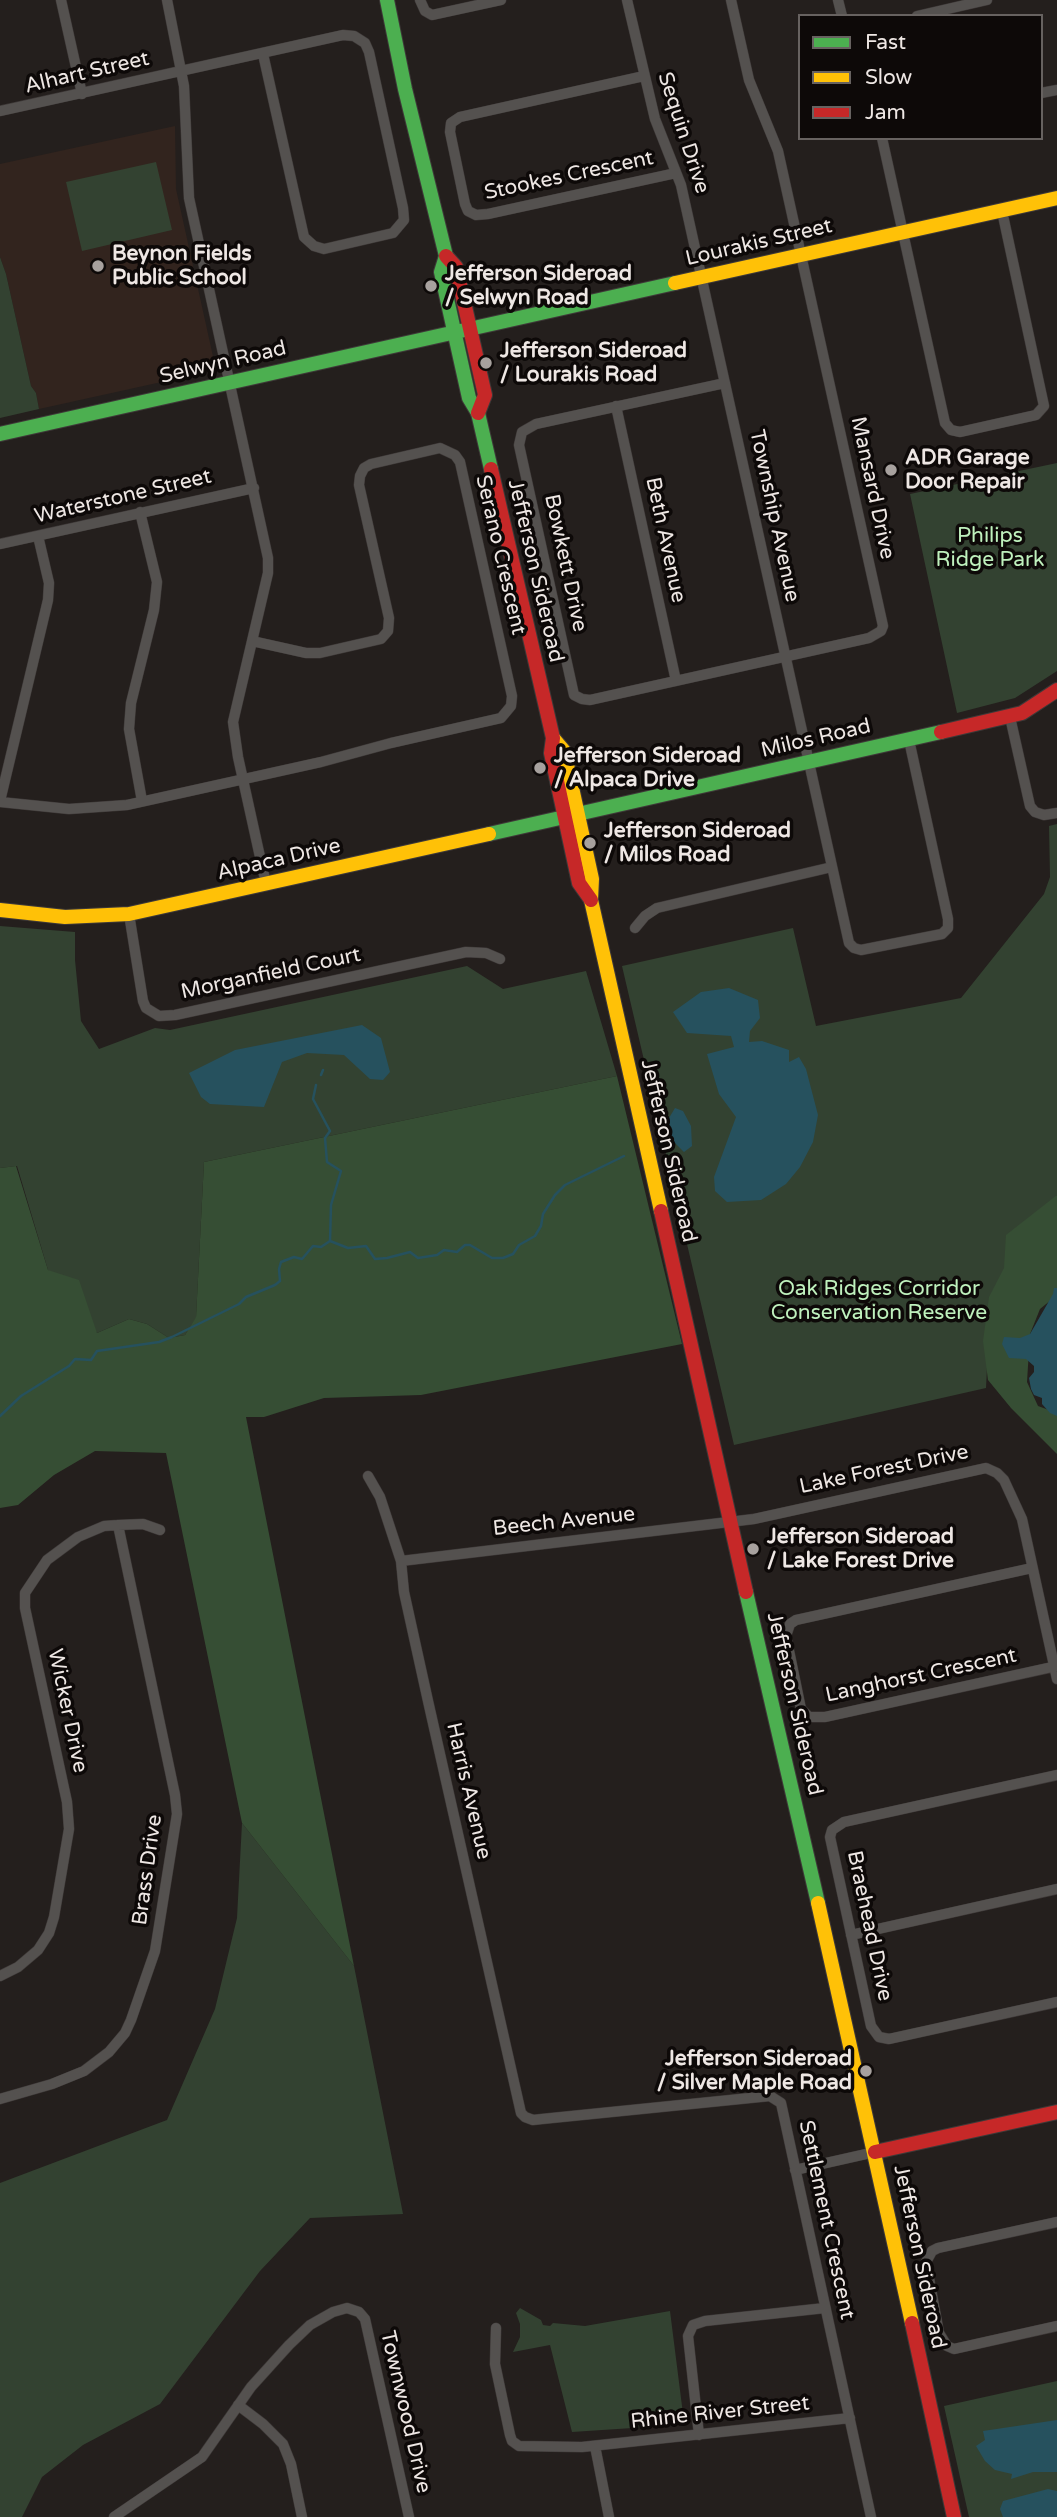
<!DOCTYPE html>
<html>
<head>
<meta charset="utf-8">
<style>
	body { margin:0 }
	#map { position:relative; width:1057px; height:2517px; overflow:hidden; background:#241f1d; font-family:"Varela Round",sans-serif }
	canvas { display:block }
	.legend { position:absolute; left:798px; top:14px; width:245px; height:126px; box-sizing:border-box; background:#0d0908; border:2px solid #676260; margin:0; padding:9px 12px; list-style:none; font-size:21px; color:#eee7e4 }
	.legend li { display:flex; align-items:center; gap:14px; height:35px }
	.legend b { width:35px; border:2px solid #676260 }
</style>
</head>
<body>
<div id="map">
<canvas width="1057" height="2517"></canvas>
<ul class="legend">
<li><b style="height:9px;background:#4caf50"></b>Fast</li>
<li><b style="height:9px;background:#ffc107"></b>Slow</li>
<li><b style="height:9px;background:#c62828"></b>Jam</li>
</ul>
</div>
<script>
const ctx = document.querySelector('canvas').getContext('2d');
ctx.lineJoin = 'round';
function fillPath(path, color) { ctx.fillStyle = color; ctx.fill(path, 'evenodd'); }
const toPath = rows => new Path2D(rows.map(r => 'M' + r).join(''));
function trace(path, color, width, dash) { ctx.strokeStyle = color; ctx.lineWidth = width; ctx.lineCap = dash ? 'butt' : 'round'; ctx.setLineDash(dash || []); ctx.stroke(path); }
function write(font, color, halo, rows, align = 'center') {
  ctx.font = font + ' "Varela Round",sans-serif'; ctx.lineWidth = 7; ctx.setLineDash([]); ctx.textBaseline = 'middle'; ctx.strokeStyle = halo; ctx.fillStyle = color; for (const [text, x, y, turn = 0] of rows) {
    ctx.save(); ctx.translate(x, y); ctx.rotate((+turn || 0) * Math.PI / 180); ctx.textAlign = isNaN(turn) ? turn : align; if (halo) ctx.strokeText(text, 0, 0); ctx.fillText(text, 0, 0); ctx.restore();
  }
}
fillPath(toPath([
	[175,126,176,189,216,370,39,409,36,393,31,386,6,274,0,257,0,164]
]), '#32241e');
fillPath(toPath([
	[156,162,172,230,82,251,66,182],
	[0,257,6,274,31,386,36,393,39,409,0,418],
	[1057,463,1057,671,1015,698,957,713,910,494],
	[1057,824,1057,1195,990,1307,986,1388,734,1445,622,966,793,928,816,1026,961,998,1044,894,1050,877,1049,826],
	[0,926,75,932,75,960,81,1021,99,1049,155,1028,170,1030,467,966,503,989,586,971,617,1076,204,1162,196,1318,185,1335,169,1338,147,1324,129,1319,97,1333,48,1270,17,1166,0,1168],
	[242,1823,354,1966,403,2214,310,2218,260,2271,160,2404,83,2445,42,2477,22,2517,0,2517,0,2183,167,2120,215,2009,237,1918],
	[520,2308,541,2320,543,2325,550,2326,553,2323,585,2326,670,2311,683,2414,678,2425,572,2432,550,2345,513,2352,520,2337,520,2324,516,2313],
	[1057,2381,1057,2517,969,2517,944,2406]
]), '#334231');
fillPath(toPath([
	[617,1076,682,1344,421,1395,324,1398,264,1417,246,1417,354,1966,242,1823,166,1453,95,1451,54,1475,18,1505,0,1508,0,1168,16,1166,48,1270,79,1280,97,1333,129,1319,147,1324,169,1338,185,1335,196,1317,204,1162],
	[1057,1195,1057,1295,1040,1309,1030,1334,1027,1382,1038,1406,1057,1413,1057,1454,1011,1408,988,1380,983,1341,989,1297,1004,1268,1006,1235]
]), '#364e34');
fillPath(toPath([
	[729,988,758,1000,760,1018,750,1031,749,1042,762,1041,789,1050,789,1062,799,1057,806,1069,818,1115,813,1142,800,1167,786,1184,761,1200,727,1202,715,1191,714,1177,736,1117,719,1094,707,1054,734,1047,731,1036,687,1033,673,1012,701,992],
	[362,1025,381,1038,390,1072,383,1080,370,1079,344,1055,307,1053,282,1062,264,1107,210,1104,201,1097,189,1073,235,1050],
	[675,1108,683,1111,691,1126,692,1146,684,1152,672,1140,667,1140,663,1128],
	[1054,1288,1057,1288,1057,1416,1050,1413,1042,1404,1042,1398,1034,1395,1031,1389,1029,1378,1034,1372,1034,1366,1026,1359,1009,1358,1002,1344,1004,1337,1020,1338,1030,1334,1053,1294],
	[1057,2420,1057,2472,1033,2472,1011,2479,1012,2474,995,2470,985,2461,976,2446,985,2440,983,2431],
	[1048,2489,1057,2491,1057,2517,1003,2517,1000,2509,1003,2501]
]), '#26515e');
trace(toPath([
	[321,1075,323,1070],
	[316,1085,313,1099,330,1131,325,1138,327,1162,341,1171,331,1205,330,1241],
	[330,1241,348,1248,366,1246,375,1259,387,1258,410,1252,418,1258,437,1255,444,1250,457,1252,465,1245,470,1245,492,1258,503,1258,513,1254,519,1245,535,1236,541,1226,543,1214,555,1195,565,1185,624,1156],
	[0,1416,21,1396,69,1366,75,1359,91,1360,97,1351,159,1342,172,1337,239,1304,246,1297,275,1285,280,1281,279,1269,281,1262,294,1257,302,1259,313,1246,321,1247,330,1241]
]), '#26515e', 2.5);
const street = toPath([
	[61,0,82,94],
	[167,0,184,86,189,198,268,558,268,573,233,722,238,757,266,884],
	[420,0,425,11,432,15,501,0],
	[627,0,655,119,681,185,849,943,854,948,861,950,942,934,948,928,948,919,909,740],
	[838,0,842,16],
	[917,16,987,0],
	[644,76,460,117,451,123,450,132,465,204,468,211,476,215,488,214,676,173],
	[1041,93,1057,90],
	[0,111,343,35,354,36,365,43,369,52,403,208,404,220,393,233,324,249,314,246,304,237,263,54],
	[882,138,945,423,951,430,960,432,1036,415,1044,406,1002,211],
	[725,383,536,424,522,432,519,445,574,695,582,699,590,700,869,638,881,631,883,626,778,151,749,80,731,0],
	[616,406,676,681],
	[140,512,157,582,154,610,131,703,129,729,142,801],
	[0,544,254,488],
	[1010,717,1030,806,1035,812,1044,815,1057,813],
	[0,801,48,600,49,583,38,536],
	[0,802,69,809,127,805,321,762,391,743,501,718,511,706,512,696,460,462,455,455,440,448,371,464,364,468,360,476,359,485,389,618,388,631,381,639,320,653,306,653,252,641],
	[129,914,143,1001,146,1008,159,1016,175,1015,466,952,486,953,500,959],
	[635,928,645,916,657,908,832,867],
	[368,1476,380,1497,401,1561,404,1592,428,1701,521,2113,525,2117,533,2120,542,2119,770,2096,781,2103,871,2517],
	[401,1561,754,1519,986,1468,997,1473,1004,1480,1022,1519,1057,1679],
	[1032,1568,796,1620,790,1624,786,1636,801,1709,809,1717,825,1717,1057,1666],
	[1057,1775,844,1822,832,1830,830,1837,871,2026,879,2037,889,2039,1057,2002],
	[851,1935,1057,1889],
	[0,1976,18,1967,38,1950,49,1933,54,1917,69,1829,67,1802,25,1608,25,1593,47,1560,78,1537,104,1526,118,1525,143,1524,160,1530],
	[0,2099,52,2084,84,2071,109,2052,125,2033,131,2020,155,1951,177,1814,175,1795,118,1525],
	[795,2170,875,2152],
	[1057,2222,938,2248,932,2251,926,2262,939,2333,947,2346,954,2349,1057,2326],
	[496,2328,495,2364,510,2435,512,2441,519,2446,582,2447,850,2418],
	[238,2405,263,2424,283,2444,291,2464,302,2517],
	[699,2435,688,2336,693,2325,705,2321,825,2308],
	[595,2446,609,2517],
	[114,2517,202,2457,251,2387,289,2345,310,2325,333,2312,347,2308,359,2312,365,2319,409,2517]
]);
const fast = toPath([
	[387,0,405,89,446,256,441,272,469,398,478,413,491,469],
	[0,434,675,283],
	[489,834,941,732],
	[746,1592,818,1903]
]);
const slow = toPath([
	[675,283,1057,198],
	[553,738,564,751,592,879,591,900,661,1211],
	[0,910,65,917,129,914,489,834],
	[818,1903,912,2323]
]);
const jam = toPath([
	[446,256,456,267,485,395,478,413],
	[491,469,553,738,551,753,579,883,591,900],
	[941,732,1022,713,1057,690],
	[661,1211,746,1592],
	[875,2152,1057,2112],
	[912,2323,954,2517]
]);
trace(street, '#3e3938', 11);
trace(fast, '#3e3938', 16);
trace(slow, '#3e3938', 16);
trace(jam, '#3e3938', 16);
trace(street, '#54514f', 10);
trace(fast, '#4caf50', 14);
trace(slow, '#ffc107', 14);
trace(jam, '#c62828', 14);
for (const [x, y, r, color] of [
	[98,266,7,"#a7a19e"],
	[431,286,7,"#a7a19e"],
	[486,363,7,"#a7a19e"],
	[891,470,7,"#a7a19e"],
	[540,768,7,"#a7a19e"],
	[590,843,7,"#a7a19e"],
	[753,1549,7,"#a7a19e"],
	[866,2071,7,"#a7a19e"]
]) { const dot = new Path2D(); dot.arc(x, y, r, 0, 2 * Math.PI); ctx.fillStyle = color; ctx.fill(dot); trace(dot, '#0d0908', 2.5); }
write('21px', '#eee7e4', '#0d0908', [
	["Alhart Street",87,73,-13],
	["Sequin Drive",683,133,72],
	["Stookes Crescent",569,176,-12],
	["Lourakis Street",759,243,-13],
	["Selwyn Road",223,363,-13],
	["Mansard Drive",872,488,78],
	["Waterstone Street",123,497,-13],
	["Township Avenue",774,516,78],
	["Beth Avenue",665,540,78],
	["Serano Crescent",500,555,77],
	["Bowkett Drive",565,563,78],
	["Jefferson Sideroad",535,571,77],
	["Milos Road",816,739,-13],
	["Alpaca Drive",279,860,-13],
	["Morganfield Court",271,974,-12],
	["Jefferson Sideroad",668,1151,77],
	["Lake Forest Drive",884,1470,-12],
	["Beech Avenue",564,1522,-6],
	["Langhorst Crescent",921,1676,-12],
	["Jefferson Sideroad",794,1704,77],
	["Wicker Drive",67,1711,78],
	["Harris Avenue",468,1791,77],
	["Brass Drive",148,1870,-82],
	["Braehead Drive",869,1926,78],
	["Settlement Crescent",826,2220,78],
	["Jefferson Sideroad",919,2257,78],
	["Townwood Drive",405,2412,77],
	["Rhine River Street",720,2413,-6]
]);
write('bold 21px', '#eee7e4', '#0d0908', [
	["Beynon Fields",112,254],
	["Public School",112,278],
	["Jefferson Sideroad",445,274],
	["/ Selwyn Road",445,298],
	["Jefferson Sideroad",500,351],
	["/ Lourakis Road",500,375],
	["ADR Garage",905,458],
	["Door Repair",905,482],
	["Jefferson Sideroad",554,756],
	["/ Alpaca Drive",554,780],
	["Jefferson Sideroad",604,831],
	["/ Milos Road",604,855],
	["Jefferson Sideroad",767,1537],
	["/ Lake Forest Drive",767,1561],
	["Jefferson Sideroad",852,2059,"right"],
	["/ Silver Maple Road",852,2083,"right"]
], 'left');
write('21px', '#bff1bd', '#0d0908', [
	["Philips",990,536],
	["Ridge Park",990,560],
	["Oak Ridges Corridor",879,1289],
	["Conservation Reserve",879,1313]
]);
</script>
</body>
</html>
